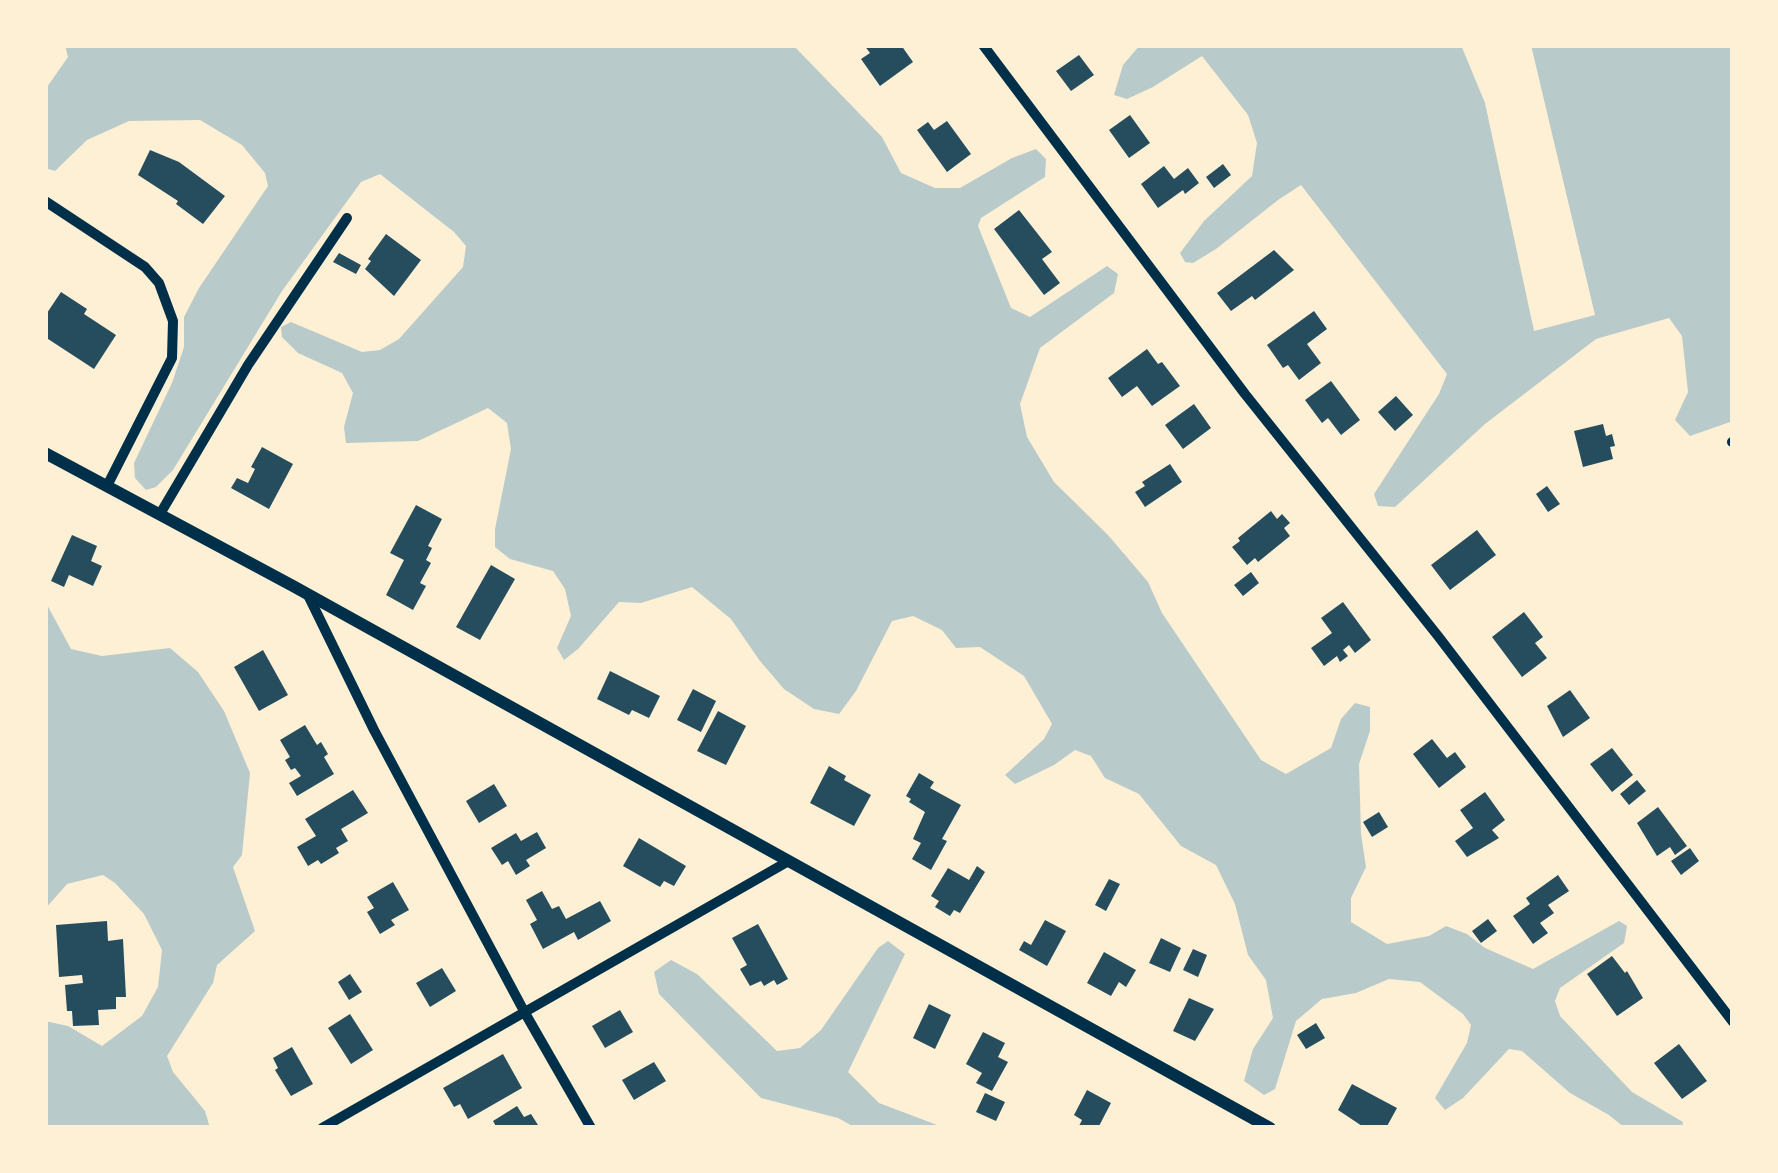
<!DOCTYPE html>
<html>
<head>
<meta charset="utf-8">
<style>
	body { margin:0 }
	#map { position:relative; width:1778px; height:1173px; overflow:hidden; background:#fdf0d5; font-family:"Noto Serif",serif }
	canvas { display:block }
	.frame { position:absolute; inset:0; border:48px solid #fdf0d5; pointer-events:none }
</style>
</head>
<body>
<div id="map">
<canvas width="1778" height="1173"></canvas>
<div class="frame"></div>
</div>
<script>
const ctx = document.querySelector('canvas').getContext('2d');
ctx.lineJoin = 'round';
function fillPath(path, color) { ctx.fillStyle = color; ctx.fill(path, 'evenodd'); }
const toPath = rows => new Path2D(rows.map(r => 'M' + r).join(''));
function trace(path, color, width, dash) { ctx.strokeStyle = color; ctx.lineWidth = width; ctx.lineCap = dash ? 'butt' : 'round'; ctx.setLineDash(dash || []); ctx.stroke(path); }
fillPath(toPath([
	[65,45,793,45,882,137,901,173,935,188,960,188,1012,158,1036,149,1046,159,1045,177,981,218,978,226,1011,308,1030,317,1107,266,1118,274,1114,293,1040,348,1020,404,1027,437,1054,482,1108,535,1148,582,1162,613,1261,760,1286,774,1331,748,1341,719,1355,703,1370,707,1370,731,1359,764,1361,834,1366,867,1351,898,1351,922,1387,944,1429,936,1446,926,1467,934,1485,948,1533,969,1619,921,1627,926,1624,943,1560,988,1555,1001,1560,1016,1632,1092,1683,1122,1682,1128,1625,1128,1609,1115,1570,1093,1522,1051,1509,1049,1463,1098,1445,1110,1435,1098,1467,1043,1471,1025,1463,1014,1420,982,1389,979,1356,993,1322,999,1296,1021,1275,1089,1264,1095,1244,1081,1253,1049,1273,1018,1266,980,1248,955,1235,904,1216,865,1181,846,1139,794,1105,778,1091,756,1075,750,1054,765,1015,784,1005,775,1044,739,1052,724,1024,676,980,647,956,648,942,630,913,616,892,621,856,691,839,714,814,709,784,689,760,661,731,619,692,587,641,603,619,602,578,649,564,660,557,648,571,616,565,589,553,571,510,559,495,547,495,529,511,449,507,423,488,408,418,441,346,443,344,427,353,393,342,373,298,353,282,337,281,327,291,322,362,352,380,350,399,339,463,267,466,246,454,232,380,174,361,182,282,291,173,470,156,487,146,490,135,478,134,463,172,383,184,347,184,317,199,288,268,186,265,173,242,145,200,120,129,121,87,140,55,171,45,168,45,90,68,57],
	[1140,45,1461,45,1485,103,1534,331,1595,315,1531,45,1733,45,1733,421,1690,436,1675,420,1688,392,1682,336,1669,318,1596,339,1485,424,1395,507,1378,506,1374,494,1439,394,1447,374,1301,185,1278,200,1216,249,1193,263,1185,262,1180,253,1204,221,1252,176,1257,143,1248,115,1202,56,1153,87,1127,99,1114,95,1123,65],
	[45,601,71,649,102,656,170,648,198,672,224,711,250,773,242,855,233,867,255,931,217,965,213,983,167,1056,173,1072,205,1111,210,1128,45,1128,45,1021,68,1026,102,1046,142,1016,158,987,162,950,144,914,115,883,103,875,67,884,45,909],
	[888,941,905,954,848,1072,879,1103,945,1128,856,1128,838,1118,761,1098,659,994,654,972,671,960,697,974,777,1051,800,1048,821,1030,878,948]
]), '#b9caca');
fillPath(toPath([
	[864,45,901,45,913,62,880,86,861,59,870,53],
	[1079,55,1094,75,1071,91,1056,71],
	[1130,115,1150,143,1129,158,1109,130],
	[947,121,971,154,947,172,917,130,928,122,934,130],
	[150,150,179,162,225,196,203,224,176,204,178,201,138,175],
	[1223,164,1231,175,1214,188,1206,177],
	[1164,166,1174,179,1188,168,1199,183,1185,194,1183,190,1158,208,1141,184],
	[1019,210,1052,252,1042,259,1060,283,1044,295,994,229],
	[386,234,421,260,394,296,365,269,371,261,368,259],
	[1274,250,1294,270,1255,300,1252,296,1231,311,1217,293],
	[339,253,361,265,356,274,333,262],
	[61,292,87,309,84,314,116,335,94,369,45,337,45,316],
	[1314,311,1327,329,1307,344,1321,363,1299,380,1288,365,1283,368,1267,345],
	[1147,349,1158,364,1162,362,1180,386,1152,406,1137,386,1122,397,1108,378],
	[1331,381,1360,420,1341,435,1328,418,1322,423,1305,400],
	[1396,396,1413,415,1395,431,1378,412],
	[1194,404,1211,428,1183,449,1165,425],
	[1603,424,1606,436,1612,434,1615,446,1610,447,1613,459,1583,467,1574,431],
	[262,447,293,464,269,509,231,488,237,478,248,483,255,469,251,467],
	[1170,464,1182,482,1145,507,1135,492,1145,486,1142,482],
	[1547,486,1560,504,1548,512,1536,494],
	[416,505,442,519,428,546,432,548,426,560,431,563,420,583,426,586,413,610,386,595,404,560,390,553],
	[1271,511,1277,519,1282,514,1290,523,1284,528,1290,536,1258,562,1255,558,1247,565,1232,547,1240,541,1238,538],
	[1477,530,1496,555,1450,590,1431,565],
	[72,535,97,546,91,561,102,566,93,586,69,575,64,587,51,581],
	[491,565,515,579,480,640,456,627],
	[1251,572,1259,583,1243,596,1234,585],
	[1343,602,1371,640,1355,653,1349,645,1343,650,1348,656,1340,662,1337,656,1324,666,1311,648,1332,633,1321,618],
	[1524,612,1543,637,1535,643,1547,658,1522,677,1492,637],
	[263,650,288,695,259,711,234,667],
	[610,671,660,696,649,718,632,710,629,715,597,699],
	[693,689,716,701,701,732,677,720],
	[1570,690,1590,718,1563,737,1547,706],
	[718,711,746,726,726,765,697,751],
	[305,725,317,745,321,742,328,754,324,757,334,774,297,796,289,783,301,776,295,768,291,770,285,760,290,757,280,740],
	[1432,739,1447,758,1455,752,1466,767,1439,788,1413,754],
	[1612,748,1633,775,1612,792,1590,764],
	[829,766,846,776,844,780,871,795,854,826,810,803],
	[919,773,934,782,930,788,961,805,942,839,947,841,931,870,912,859,921,843,913,839,925,812,909,802,911,799,906,796],
	[1637,780,1646,791,1629,805,1620,794],
	[494,784,507,806,479,823,466,801],
	[353,790,368,813,341,829,348,841,336,848,339,853,321,864,318,860,308,866,297,847,316,836,305,819],
	[1485,792,1505,820,1492,830,1499,838,1467,857,1455,841,1473,828,1460,810],
	[1658,807,1687,846,1675,855,1670,847,1657,856,1637,823],
	[1379,812,1388,827,1372,837,1363,822],
	[537,832,546,848,526,860,530,866,516,875,508,861,502,865,491,848,516,833,521,841],
	[639,838,686,866,674,886,664,881,660,887,623,866],
	[1690,848,1699,861,1681,875,1671,861],
	[977,866,985,872,960,913,954,910,950,916,935,907,939,901,931,896,948,868,969,880],
	[1558,875,1569,891,1548,905,1554,913,1540,923,1548,933,1533,944,1513,916,1530,904,1526,898],
	[1109,879,1120,884,1106,911,1095,905],
	[393,882,409,910,391,920,395,925,380,934,367,912,374,908,367,897],
	[542,891,552,909,559,906,566,919,600,901,611,921,578,940,574,932,543,949,530,924,537,920,526,900],
	[1488,919,1497,931,1481,943,1472,931],
	[1045,920,1066,931,1047,966,1019,950,1024,941,1031,945],
	[107,921,108,941,123,939,126,997,116,997,116,1009,98,1010,99,1025,73,1026,72,1011,67,1011,65,985,83,983,82,975,59,977,56,925],
	[758,924,788,979,777,985,774,980,764,986,761,981,750,986,740,969,747,965,732,938],
	[1161,938,1181,948,1170,972,1149,963],
	[1193,949,1207,955,1198,977,1183,970],
	[1104,952,1136,970,1126,987,1119,982,1111,996,1087,983],
	[1612,956,1625,973,1627,971,1643,998,1617,1016,1587,974],
	[442,968,456,991,430,1007,416,983],
	[350,974,362,992,349,1000,338,982],
	[1189,998,1214,1009,1195,1041,1173,1031],
	[929,1004,951,1015,935,1049,913,1038],
	[620,1010,633,1032,605,1048,592,1026],
	[350,1014,373,1050,351,1064,328,1028],
	[1316,1023,1325,1038,1306,1049,1297,1035],
	[983,1032,1005,1043,998,1057,1008,1062,992,1091,976,1083,982,1073,966,1064],
	[1679,1044,1707,1081,1682,1099,1654,1063],
	[292,1047,313,1084,291,1096,275,1070,278,1068,273,1058],
	[503,1054,522,1088,468,1119,460,1104,454,1107,443,1088],
	[654,1062,666,1081,634,1100,622,1080],
	[1352,1084,1397,1108,1386,1128,1365,1128,1338,1110],
	[1087,1090,1111,1103,1098,1128,1078,1128,1082,1120,1074,1115],
	[985,1093,1005,1102,996,1121,976,1112],
	[517,1106,524,1117,531,1114,538,1125,497,1128,493,1121]
]), '#264d5e');
trace(toPath([
	[983,45,1245,394,1438,636,1733,1022],
	[45,201,145,267,159,283,173,321,172,358,107,486],
	[1732,442,1733,442],
	[160,514,248,365,347,218],
	[308,595,374,730,525,1013,591,1128],
	[322,1128,787,862]
]), '#003049', 10);
trace(toPath([
	[45,453,293,586,1270,1128]
]), '#003049', 12);
</script>
</body>
</html>
